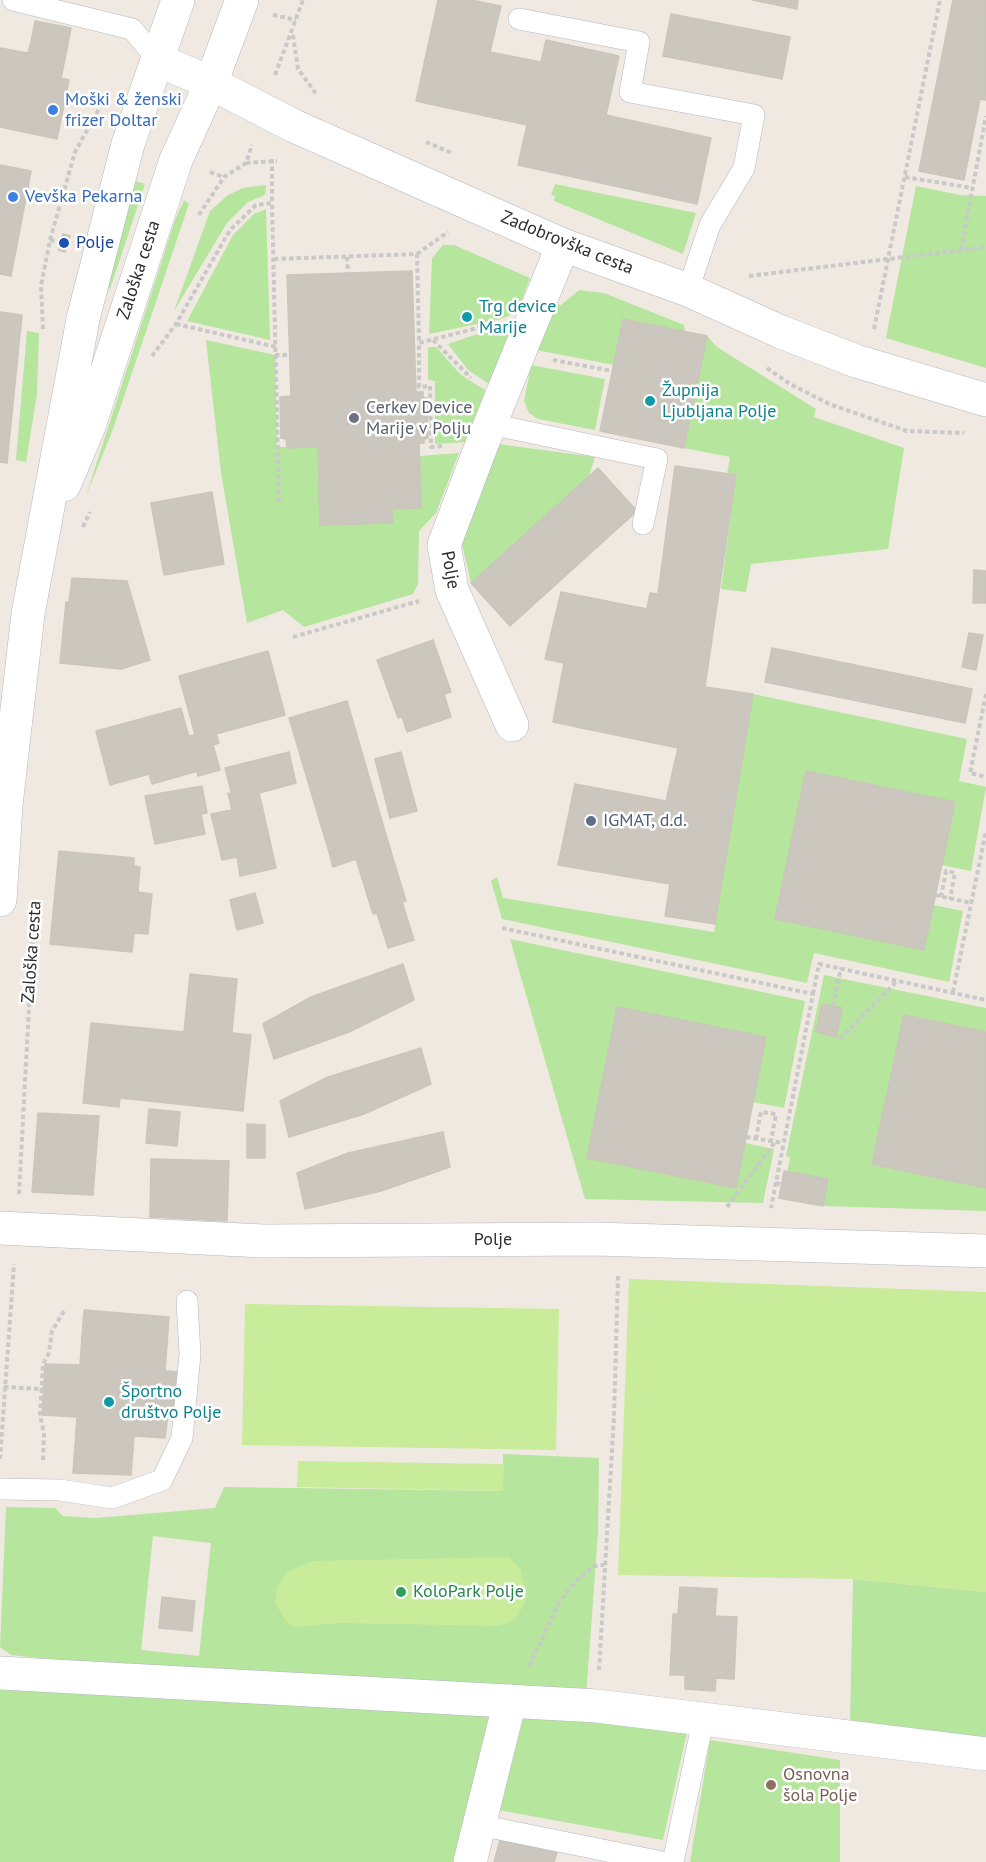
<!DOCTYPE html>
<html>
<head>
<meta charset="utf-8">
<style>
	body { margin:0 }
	canvas { display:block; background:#efe9e1 }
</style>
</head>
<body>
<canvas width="986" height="1862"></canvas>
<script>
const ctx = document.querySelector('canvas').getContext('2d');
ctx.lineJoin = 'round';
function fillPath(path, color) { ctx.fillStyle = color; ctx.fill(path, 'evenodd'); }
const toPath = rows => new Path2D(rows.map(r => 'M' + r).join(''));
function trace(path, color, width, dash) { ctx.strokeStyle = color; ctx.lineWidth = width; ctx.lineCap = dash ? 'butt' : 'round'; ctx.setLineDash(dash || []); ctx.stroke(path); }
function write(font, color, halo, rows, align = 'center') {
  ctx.font = font + ' "PT Sans",sans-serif'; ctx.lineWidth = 5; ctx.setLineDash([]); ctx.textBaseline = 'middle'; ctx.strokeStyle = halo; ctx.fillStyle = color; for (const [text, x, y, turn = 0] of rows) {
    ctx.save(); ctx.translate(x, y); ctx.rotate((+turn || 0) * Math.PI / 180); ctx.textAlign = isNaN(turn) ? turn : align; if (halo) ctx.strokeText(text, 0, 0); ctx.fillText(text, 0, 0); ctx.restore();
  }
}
fillPath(toPath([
	[131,180,145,184,110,289,103,286],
	[555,184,696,213,683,254,554,201,555,196,551,195],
	[266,185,265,195,248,202,227,223,174,311,210,211,228,195,243,188],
	[916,186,960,195,986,196,986,368,886,338],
	[184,200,189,204,113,429,86,496,175,220],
	[266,209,270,340,187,321,233,235,254,214],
	[443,245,454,245,530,278,517,312,501,319,429,334,432,258],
	[579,290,604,293,684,325,685,331,623,319,614,365,536,350,555,303,561,305],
	[513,322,513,330,489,384,468,370,448,344],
	[27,331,39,333,37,394,26,462,16,460],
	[707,336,717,347,816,409,814,417,904,448,888,549,751,564,746,592,721,589,736,476,727,474,730,457,684,448],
	[206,340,275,355,277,447,318,447,320,525,392,523,392,509,419,456,459,453,436,513,419,531,418,584,413,594,304,627,283,610,247,623,221,473],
	[428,347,436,347,461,375,485,390,467,442,435,444,435,381,428,380],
	[531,365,605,379,595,430,538,419,529,413,524,401],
	[498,444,595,457,589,476,471,583,462,544],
	[753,694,967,739,959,781,986,787,971,871,942,865,954,802,806,771,775,919,923,950,933,905,963,911,949,982,814,953,807,983,502,919,491,881,497,877,503,898,714,932],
	[510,939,805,1001,784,1108,753,1102,766,1037,617,1008,587,1158,736,1187,745,1143,774,1149,763,1203,585,1199],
	[824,975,986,1008,986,1032,904,1015,872,1164,986,1188,986,1211,823,1206,828,1179,787,1172,790,1158,786,1156],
	[503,1454,599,1458,598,1533,586,1696,117,1666,11,1655,0,1647,6,1507,55,1508,63,1516,96,1518,215,1508,224,1487,503,1491],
	[153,1536,211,1543,199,1656,141,1650],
	[853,1579,986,1592,986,1737,850,1723],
	[0,1685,481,1708,494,1717,459,1862,0,1862],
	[517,1709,687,1732,663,1840,498,1810],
	[710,1740,840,1760,840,1862,690,1862]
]), '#b6e59e');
fillPath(toPath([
	[629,1279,986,1292,986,1592,853,1579,618,1575],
	[245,1304,559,1309,556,1450,242,1445],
	[298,1461,504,1464,503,1491,297,1487],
	[509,1557,520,1569,527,1597,519,1614,510,1622,498,1626,341,1623,295,1627,286,1621,275,1603,277,1587,287,1572,313,1561]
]), '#c9ec9a');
const building = toPath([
	[438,0,471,0,501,6,490,52,541,62,546,40,619,56,606,115,711,138,697,204,518,165,527,125,416,101,438,0],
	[752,0,798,0,797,9,752,0],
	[953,0,986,0,986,100,980,99,964,180,919,171,953,0],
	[671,14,790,37,782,79,663,56,671,14],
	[35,21,71,28,67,49,31,42,35,21],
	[31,42,67,49,61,78,29,71,33,54,28,53,31,42],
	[0,48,33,54,29,71,69,80,57,139,0,127,0,48],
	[0,165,31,171,11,276,0,274,0,165],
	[63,234,70,236,65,252,59,250,63,234],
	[412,271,416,392,423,392,423,398,427,398,428,438,424,439,424,443,419,443,421,508,392,509,393,523,320,525,318,447,287,448,286,439,281,438,280,397,291,396,287,275,412,271],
	[0,312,22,315,7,463,0,462,0,312],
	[623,319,707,336,684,448,600,431,623,319],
	[675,466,736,475,705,687,753,694,715,924,665,916,670,884,558,865,575,784,666,801,678,748,553,722,564,663,545,659,561,592,647,609,650,593,658,594,675,466],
	[598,468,637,511,510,626,471,583,598,468],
	[212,492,224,564,164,575,151,503,212,492],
	[974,570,986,571,986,603,973,603,974,570],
	[72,578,127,581,150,660,121,669,60,663,66,602,69,602,72,578],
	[969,633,983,635,976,670,962,667,969,633],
	[433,640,451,692,444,694,451,717,407,732,402,717,398,718,377,660,433,640],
	[772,648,972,689,965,723,765,682,772,648],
	[268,651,285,715,216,734,219,743,213,745,220,770,198,776,188,736,195,735,179,676,268,651],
	[347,701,386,835,329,852,289,718,347,701],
	[181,708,198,771,152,784,149,774,110,785,96,731,181,708],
	[289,752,296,783,259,793,258,788,232,795,225,768,289,752],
	[401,752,417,811,390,818,375,759,401,752],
	[806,771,955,802,924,950,775,919,806,771],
	[202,786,207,813,201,814,205,834,155,844,145,796,202,786],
	[258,788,276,868,240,876,237,857,222,860,211,814,232,810,228,793,232,795,258,788],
	[386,835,406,901,402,902,414,940,388,948,377,913,373,914,356,859,333,867,329,852,386,835],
	[59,851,134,858,134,866,140,867,138,892,152,894,148,934,134,933,132,952,50,944,59,851],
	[255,893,263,923,237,930,230,900,255,893],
	[403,964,414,1000,349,1032,274,1059,263,1024,311,997,403,964],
	[190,974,237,979,232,1033,251,1035,243,1111,120,1098,119,1107,83,1103,91,1023,184,1032,190,974],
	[822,1004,842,1008,836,1037,816,1032,822,1004],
	[617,1007,766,1037,736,1188,587,1158,617,1007],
	[904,1015,986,1032,986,1188,872,1164,904,1015],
	[421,1048,431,1084,364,1114,289,1137,280,1101,328,1077,421,1048],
	[149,1109,180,1112,177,1146,146,1143,149,1109],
	[38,1113,99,1116,93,1195,32,1192,38,1113],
	[247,1124,265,1125,265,1158,247,1158,247,1124],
	[443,1132,450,1167,381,1191,305,1209,297,1173,348,1153,443,1132],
	[151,1159,229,1161,227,1221,150,1217,151,1159],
	[784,1171,828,1179,823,1206,779,1198,784,1171],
	[84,1310,169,1317,165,1371,179,1372,175,1416,168,1415,165,1438,134,1436,131,1475,73,1473,77,1417,42,1415,45,1364,80,1365,84,1310],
	[680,1587,717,1589,715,1616,737,1617,734,1679,716,1678,715,1691,685,1689,685,1675,670,1675,673,1614,678,1614,680,1587],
	[162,1597,195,1601,192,1631,159,1628,162,1597],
	[500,1840,557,1853,554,1862,494,1862,500,1840]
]);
fillPath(building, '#cbc7bf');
trace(building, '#cbc5ba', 1.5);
const lane = toPath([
	[13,0,132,29,158,60],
	[519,19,639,42,630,92,754,115,744,168,710,225,688,290],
	[490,424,657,459,643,524],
	[0,1489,60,1490,112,1498,162,1480,182,1438,190,1354,187,1301],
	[479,1825,662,1862],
	[673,1862,703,1721]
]);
const street = toPath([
	[512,725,452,590,444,545,482,444,563,245],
	[0,1228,263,1241,596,1239,986,1251],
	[0,1673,597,1706,986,1754],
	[470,1862,510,1701]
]);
const secondary = toPath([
	[158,60,211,83,294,126,563,245,688,290,781,332,856,361,986,400],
	[64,485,89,426,176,160,211,83,242,0],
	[0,900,6,805,28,614,83,319,128,144,178,0]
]);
trace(lane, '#b4b7c1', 22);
trace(street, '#b4b7c1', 34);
trace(secondary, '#b4b7c1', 34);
trace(toPath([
	[273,15,296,20],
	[293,35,298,69,317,95],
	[275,75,303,0],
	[426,142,452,153],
	[272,159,272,203],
	[246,163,277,161],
	[210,172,224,177],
	[905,177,972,188],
	[199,215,224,177,246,163,252,145],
	[50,240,67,244],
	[961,250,986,116],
	[417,254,448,232],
	[347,257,348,273],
	[274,259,417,254,419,343],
	[749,276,986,247],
	[176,324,276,347],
	[43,329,41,286,50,240,75,152,100,107],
	[874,329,940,0],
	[433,340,471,378],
	[275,355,289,355],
	[152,356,176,324,230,230,256,205,272,203,279,502],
	[553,360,612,371],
	[767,368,790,384,829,404,907,431,964,433],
	[442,446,431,447,430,386,419,387,419,343,493,324],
	[83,527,90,512],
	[293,637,419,601],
	[986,694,970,773,986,777],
	[935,895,971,903],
	[941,897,946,871,955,873,950,899],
	[502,928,813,994,771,1208],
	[953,992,986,831],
	[813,994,819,964,986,1000],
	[833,1006,841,968],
	[840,1039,898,980],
	[746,1137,783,1143],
	[756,1139,761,1112,776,1114,771,1141],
	[776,1183,782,1185],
	[19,1194,34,914],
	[727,1207,775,1142],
	[4,1387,43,1389],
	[0,1459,14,1264],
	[43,1460,44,1434,40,1415,43,1364,49,1353,52,1331,64,1311],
	[529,1666,560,1601,574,1583,594,1566,604,1565],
	[599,1670,614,1416,618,1276]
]), '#c9c9c9', 4, [4.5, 3]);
trace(lane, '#fff', 21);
trace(street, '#fff', 33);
trace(secondary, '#fff', 33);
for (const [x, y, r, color] of [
	[53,110,6,"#3f7fe0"],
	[13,197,6,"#3f7fe0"],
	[64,243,6,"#1a4fb4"],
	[467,317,6,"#0f9aa8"],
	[650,401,6,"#0f9aa8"],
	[354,418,6,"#6b7280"],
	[591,821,6,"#5c6f8a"],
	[109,1402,6,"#0f9aa8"],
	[401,1592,6,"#2e9e5b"],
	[771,1785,6,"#8d6e63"]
]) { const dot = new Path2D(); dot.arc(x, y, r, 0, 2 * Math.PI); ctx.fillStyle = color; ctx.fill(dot); trace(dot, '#fff', 2); }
write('18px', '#366cbe', '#fff', [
	["Moški & ženski",65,100],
	["frizer Doltar",65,121],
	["Vevška Pekarna",25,197]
], 'left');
write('18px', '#164399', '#fff', [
	["Polje",76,243]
], 'left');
write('18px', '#2e2e2e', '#fff', [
	["Zadobrovška cesta",567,243,22],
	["Zaloška cesta",139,270,-72],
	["Polje",450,570,80],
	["Zaloška cesta",32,952,-86],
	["Polje",493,1240]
]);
write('18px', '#0d838f', '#fff', [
	["Trg device",479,307],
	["Marije",479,328],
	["Župnija",662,391],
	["Ljubljana Polje",662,412],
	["Športno",121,1392],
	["društvo Polje",121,1413]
], 'left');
write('18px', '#5b616d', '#fff', [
	["Cerkev Device",366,408],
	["Marije v Polju",366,429]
], 'left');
write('18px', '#4e5e75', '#fff', [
	["IGMAT, d.d.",603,821]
], 'left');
write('18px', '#27864d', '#fff', [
	["KoloPark Polje",413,1592]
], 'left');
write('18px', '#785e54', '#fff', [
	["Osnovna",783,1775],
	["šola Polje",783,1796]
], 'left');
</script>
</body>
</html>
